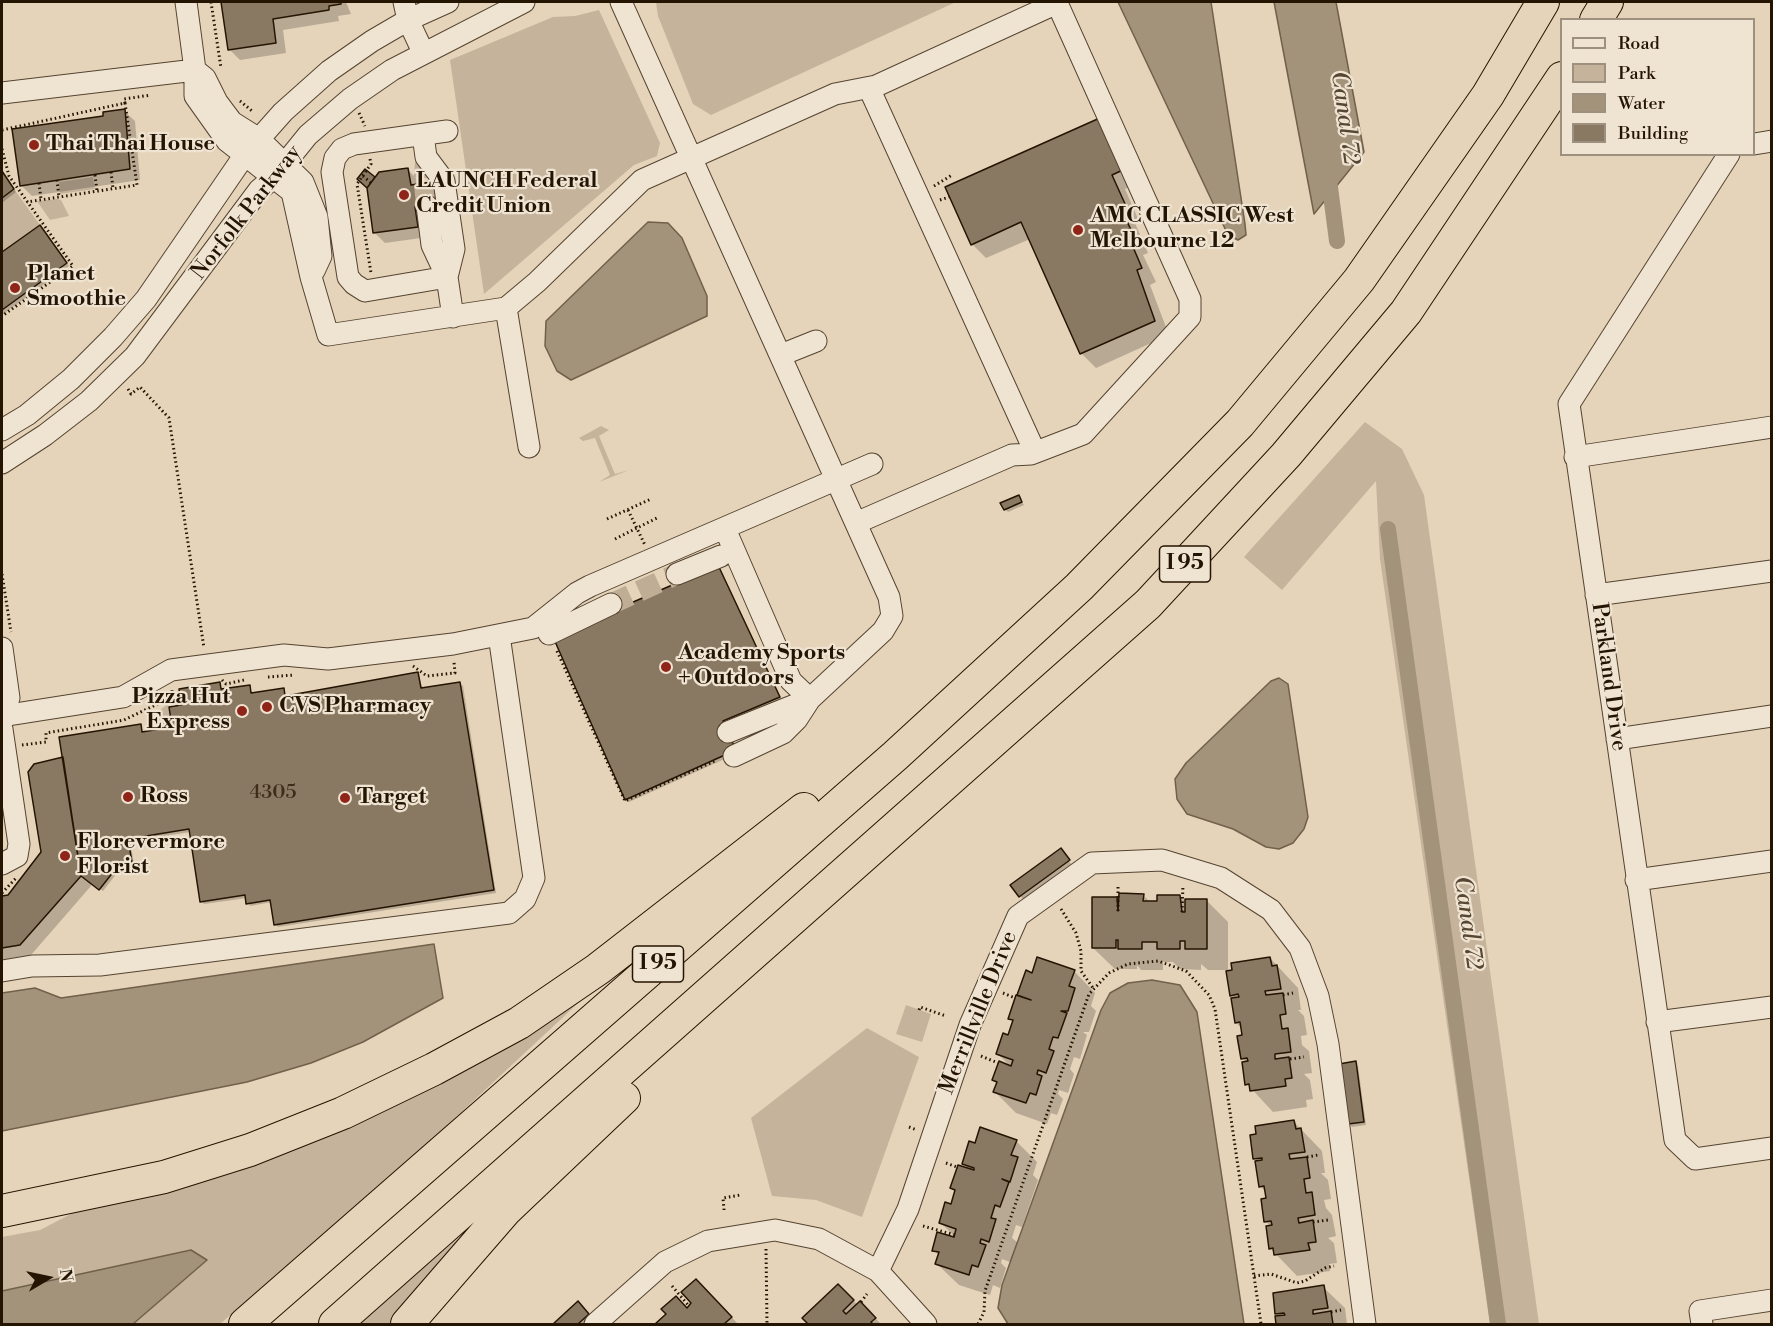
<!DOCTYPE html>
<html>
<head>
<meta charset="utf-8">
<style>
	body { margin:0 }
	#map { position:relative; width:1773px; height:1326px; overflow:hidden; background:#e6d4ba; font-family:"Libre Bodoni",serif }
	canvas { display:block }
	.frame { position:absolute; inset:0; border:3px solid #241402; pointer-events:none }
	.legend { position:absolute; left:1560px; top:18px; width:195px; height:138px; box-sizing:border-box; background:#efe3d2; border:2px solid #9e907f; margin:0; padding:8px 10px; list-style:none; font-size:18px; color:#241402 }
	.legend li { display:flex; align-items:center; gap:12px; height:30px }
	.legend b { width:30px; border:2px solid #9e907f }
	.north { position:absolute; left:18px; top:1248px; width:60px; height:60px; -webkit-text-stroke:4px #efe3d2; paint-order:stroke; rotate:81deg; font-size:16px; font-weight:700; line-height:24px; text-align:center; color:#241402 }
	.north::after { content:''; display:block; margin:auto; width:21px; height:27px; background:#241402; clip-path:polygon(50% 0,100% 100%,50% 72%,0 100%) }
</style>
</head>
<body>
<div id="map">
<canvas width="1773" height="1326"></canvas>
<div class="frame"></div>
<ul class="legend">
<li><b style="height:8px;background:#efe3d2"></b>Road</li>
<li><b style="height:16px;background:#c5b39b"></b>Park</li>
<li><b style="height:16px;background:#a4937b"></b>Water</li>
<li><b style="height:16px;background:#897862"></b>Building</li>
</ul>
<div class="north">N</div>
</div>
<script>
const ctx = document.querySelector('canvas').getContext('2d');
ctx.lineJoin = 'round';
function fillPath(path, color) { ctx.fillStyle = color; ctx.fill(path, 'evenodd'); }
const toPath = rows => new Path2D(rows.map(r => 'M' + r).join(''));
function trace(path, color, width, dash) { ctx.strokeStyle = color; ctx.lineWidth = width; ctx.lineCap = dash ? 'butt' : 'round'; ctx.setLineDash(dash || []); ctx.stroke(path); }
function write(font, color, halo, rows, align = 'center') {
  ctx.font = font + ' "Libre Bodoni",serif'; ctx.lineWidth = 4.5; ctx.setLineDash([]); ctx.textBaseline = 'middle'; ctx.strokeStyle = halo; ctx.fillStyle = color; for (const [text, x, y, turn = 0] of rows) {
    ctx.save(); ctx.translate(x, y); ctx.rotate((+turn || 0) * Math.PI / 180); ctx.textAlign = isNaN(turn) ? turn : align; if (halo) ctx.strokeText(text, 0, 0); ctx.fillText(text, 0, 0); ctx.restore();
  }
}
fillPath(toPath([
	[656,2,956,2,711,115,693,104,658,16],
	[599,10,660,143,657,156,634,165,484,294,450,60,553,17,575,16],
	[93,177,95,189,60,194,59,182],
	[14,189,40,225,2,252,2,198],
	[57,199,61,200,69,216,50,220,37,201],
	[1365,422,1402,449,1424,495,1539,1324,1490,1324,1380,559,1376,481,1282,590,1244,557],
	[601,426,609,430,599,436,615,474,629,470,599,482,610,475,595,438,583,441,579,438],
	[168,704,172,727,150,731,148,719],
	[603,980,441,1131,220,1324,133,1324,207,1260,191,1250,2,1291,2,1237,40,1230,96,1201,133,1192],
	[906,1005,931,1014,922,1042,896,1034],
	[867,1028,919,1057,862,1217,816,1200,772,1196,751,1118],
	[496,1206,398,1324,360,1324,419,1272]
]), '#c5b39b');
const water = toPath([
	[1118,2,1211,2,1245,224,1246,235,1238,240,1228,235,1118,2],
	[1274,2,1336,2,1364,152,1314,214,1274,2],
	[648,222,668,223,682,238,707,296,707,316,571,380,557,371,545,346,546,321,648,222],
	[1279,678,1288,684,1308,817,1304,829,1293,843,1279,849,1266,847,1233,829,1187,814,1177,799,1175,779,1186,763,1271,681,1279,678],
	[434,944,443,998,363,1042,311,1063,247,1082,2,1131,2,993,35,988,61,998,434,944],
	[1152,980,1180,985,1197,1012,1244,1324,1008,1324,998,1308,1002,1285,1101,1010,1110,993,1128,983,1152,980],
	[191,1250,207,1260,133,1324,2,1324,2,1291,191,1250]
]);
fillPath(water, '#a4937b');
trace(water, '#71604b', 1.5);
fillPath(toPath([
	[222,2,346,2,351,14,338,16,339,21,283,30,286,53,240,60,230,50],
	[124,111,135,121,140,180,32,196,21,185,105,117],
	[1101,118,1138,183,1125,189,1139,221,1135,223,1148,253,1143,255,1156,282,1150,285,1169,335,1096,368,1082,354,1030,239,986,258,972,244],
	[407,169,418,180,428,237,385,243,375,233,368,188,359,179,365,171,375,179],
	[2,172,16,192,2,203],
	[40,227,69,266,2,315,2,254],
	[1018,496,1024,505,1008,512,1005,509],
	[717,566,782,700,725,724,738,753,629,802,626,799],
	[417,674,423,689,460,683,463,686,496,893,278,927,275,924,272,902,250,906,247,898,204,904,201,901,191,832,130,841,135,870,117,873,103,891,90,882,91,886,31,955,2,960,2,898,9,896,42,852,64,758,140,725,144,733,174,729,183,706,220,684,223,691,249,687,253,694,284,690,287,697],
	[1063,853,1071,864,1023,899,1020,896],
	[1143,895,1150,902,1180,896,1187,903,1206,900,1228,922,1228,972,1270,958,1298,988,1301,1010,1298,1010,1304,1016,1307,1035,1301,1036,1302,1045,1309,1051,1312,1073,1304,1074,1310,1080,1313,1099,1306,1100,1307,1107,1273,1112,1247,1084,1247,1063,1242,1058,1243,1029,1236,1023,1235,999,1231,995,1227,970,1208,970,1201,964,1201,970,1180,969,1173,962,1163,962,1163,970,1141,970,1137,965,1137,969,1115,969,1093,948,1116,899,1120,903],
	[1074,971,1095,993,1091,1006,1096,1011,1089,1032,1083,1032,1087,1035,1080,1059,1074,1057,1070,1069,1074,1074,1068,1093,1059,1090,1058,1094,1063,1099,1057,1115,1051,1113,1047,1124,1016,1113,995,1092,998,1083,994,1080,1011,1067,998,1054,1009,1037,1014,1023,1010,1018,1027,972,1033,974],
	[1355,1063,1358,1066,1366,1125,1352,1127,1349,1124],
	[1294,1122,1322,1151,1325,1173,1321,1173,1328,1180,1331,1199,1324,1200,1326,1208,1332,1215,1336,1236,1328,1238,1334,1243,1337,1263,1329,1264,1330,1271,1297,1276,1270,1248,1271,1226,1266,1222,1266,1192,1260,1186,1258,1162,1255,1158],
	[1016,1141,1037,1162,1033,1175,1038,1180,1022,1227,1016,1225,1012,1238,1017,1242,1010,1262,1002,1259,1001,1263,1006,1268,1000,1288,993,1285,990,1295,959,1285,937,1264,940,1256,933,1250,958,1240,940,1222,951,1206,956,1192,952,1188,971,1171,963,1163],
	[838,1286,858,1305,860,1303,881,1324,810,1324,804,1318],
	[1323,1287,1345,1308,1347,1324,1277,1324,1276,1317,1280,1317,1276,1313],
	[676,1298,688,1309,717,1302,738,1324,657,1324,668,1314],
	[578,1304,591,1318,584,1324,555,1324]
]), '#0003');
trace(toPath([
	[1328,172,1337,241],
	[1388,529,1498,1324]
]), '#a4937b', 16);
const building = toPath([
	[221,2,341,2,341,4,329,6,329,10,273,19,276,43,228,50,221,2],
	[125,109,130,169,20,186,12,129,103,116,103,112,125,109],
	[1102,117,1125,169,1112,175,1126,206,1121,209,1135,238,1130,240,1142,268,1137,270,1155,321,1080,354,1021,222,971,245,945,187,1102,117],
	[408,168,411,185,438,181,442,203,415,207,418,227,373,233,367,188,379,172,408,168],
	[365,169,375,177,367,188,357,179,365,169],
	[2,171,14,189,2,198,2,171],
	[40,225,67,263,2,310,2,252,40,225],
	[1019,495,1022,502,1004,510,1000,503,1019,495],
	[718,565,780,697,723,721,736,750,625,800,553,637,718,565],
	[418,672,421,688,460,682,494,890,274,925,270,900,246,904,245,895,200,902,189,829,128,839,133,868,114,871,99,890,81,876,59,737,141,724,142,732,172,727,169,707,181,705,179,689,220,682,221,689,250,685,251,693,284,688,285,696,418,672],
	[63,757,81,876,20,945,2,948,2,896,8,895,41,852,28,772,34,764,63,757],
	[1061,848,1070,860,1019,897,1010,885,1061,848],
	[1119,893,1144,894,1143,901,1157,901,1157,895,1180,895,1182,912,1185,912,1185,899,1207,899,1207,949,1185,949,1185,941,1180,941,1180,949,1157,949,1157,942,1142,942,1142,949,1118,949,1118,940,1116,940,1116,948,1092,948,1092,897,1117,897,1118,911,1119,893],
	[1037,957,1075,970,1069,986,1075,988,1068,1011,1061,1011,1067,1013,1058,1038,1053,1037,1049,1049,1054,1051,1046,1073,1038,1070,1037,1074,1042,1076,1036,1095,1030,1093,1026,1103,993,1092,997,1082,992,1080,999,1061,1011,1066,1013,1060,996,1054,1003,1033,1008,1035,1013,1020,1008,1019,1016,995,1031,1000,1017,995,1026,970,1032,973,1037,957],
	[1270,957,1272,966,1277,965,1281,989,1265,991,1266,995,1283,993,1286,1014,1280,1015,1282,1029,1288,1028,1291,1052,1275,1054,1275,1059,1289,1057,1292,1078,1285,1079,1286,1086,1250,1091,1249,1084,1245,1085,1242,1062,1248,1061,1247,1058,1241,1059,1237,1036,1242,1035,1240,1022,1235,1023,1231,998,1239,997,1238,994,1230,996,1226,971,1232,970,1231,963,1270,957],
	[1356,1061,1364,1122,1348,1124,1339,1064,1356,1061],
	[1294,1120,1296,1129,1301,1128,1305,1152,1289,1154,1290,1159,1307,1157,1310,1178,1304,1179,1306,1193,1312,1192,1315,1215,1298,1218,1299,1223,1313,1220,1316,1242,1308,1243,1310,1250,1274,1255,1273,1248,1269,1249,1266,1226,1272,1225,1271,1221,1264,1222,1261,1199,1266,1198,1264,1186,1259,1187,1255,1161,1262,1160,1262,1158,1253,1159,1250,1135,1256,1134,1255,1126,1294,1120],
	[980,1127,1017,1140,1011,1155,1018,1157,1010,1182,1002,1179,1009,1182,1000,1207,995,1205,991,1218,996,1219,989,1242,981,1239,980,1243,986,1245,978,1267,972,1265,969,1275,935,1264,939,1252,932,1251,937,1232,954,1237,956,1229,939,1223,945,1202,951,1204,955,1190,950,1188,958,1165,974,1170,974,1168,962,1164,969,1141,975,1143,980,1127],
	[696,1279,732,1317,724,1324,655,1324,666,1314,661,1309,676,1296,687,1308,691,1303,681,1292,696,1279],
	[838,1284,854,1300,843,1311,846,1314,860,1301,876,1318,871,1322,873,1324,808,1324,802,1318,838,1284],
	[1324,1285,1328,1308,1313,1310,1313,1314,1331,1311,1333,1324,1276,1324,1275,1316,1285,1315,1284,1313,1275,1314,1273,1293,1324,1285],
	[578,1301,589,1314,578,1324,553,1324,578,1301]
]);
fillPath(building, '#897862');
trace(building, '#241402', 1.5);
trace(toPath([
	[426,157,424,182,427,206],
	[611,604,677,574]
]), '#bfae95', 21, [21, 10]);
const minor = toPath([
	[186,2,195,70,195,96,227,141,292,192,311,277,328,335,506,308,537,282,642,180,835,94,876,86,1057,3,1190,299,1190,317,1083,434,1031,454,1012,455,856,523],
	[404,2,408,20,423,52],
	[621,2,889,597,892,616,883,631,810,699,797,719,783,733,734,756],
	[869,88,1035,452],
	[2,93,195,70,205,78,217,102,232,122,259,139,303,182,317,217,321,256,314,271],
	[447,131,354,144,342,149,335,158,332,172,348,277,354,284,365,291,447,277],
	[423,135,426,157,444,181,454,249,447,277],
	[1754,144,1772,141],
	[1729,154,1569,404,1675,1140,1695,1159,1772,1148],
	[427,206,432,245,447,277,453,317],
	[506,308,529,447],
	[781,355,816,341],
	[2,430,27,415,71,379,113,337,146,299,244,156,283,112,329,71,372,41,408,20,448,2],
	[1575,457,1772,427],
	[2,463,45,435,89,401,135,356,259,190,274,177,308,135,350,99,392,70,524,2],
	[725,529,791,681,810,699],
	[677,574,721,556],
	[1596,595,1772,571],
	[549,634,611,604],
	[2,648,9,698,2,713],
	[2,716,123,697,171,670,284,655,328,659,453,644,533,628,577,593,590,586,872,464],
	[2,729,19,844,17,856,2,864],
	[728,732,810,699],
	[1617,739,1772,716],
	[1636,880,1772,861],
	[2,971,32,966,100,965,509,913,525,899,534,878,499,635],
	[1657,1022,1772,1007],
	[878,1271,908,1209,970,1025,1018,916,1092,863,1162,860,1221,878,1271,910,1300,948,1318,996,1328,1044,1365,1324],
	[595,1324,665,1262,708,1241,775,1230,819,1239,878,1271,926,1324],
	[1702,1324,1700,1311,1772,1300]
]);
const highway = toPath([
	[1596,20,1607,2],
	[2,1211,164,1177,250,1150,343,1113,434,1069,519,1023,598,969,804,809],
	[245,1324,895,756,1079,587,1240,423,1359,280,1488,95,1543,2],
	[335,1324,1148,604,1286,455,1406,312,1562,78],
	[407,1324,505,1211,624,1098]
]);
trace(minor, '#544430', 23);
trace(highway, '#241402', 34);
trace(toPath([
	[211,2,221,68],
	[240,101,252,111],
	[125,103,124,99,151,95],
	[359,113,365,126],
	[2,130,125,103,137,185,27,202],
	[2,149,9,176,73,266,2,316],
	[370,159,371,164,357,184,371,273],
	[111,172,113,188],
	[95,175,97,191],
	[363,176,371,183],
	[57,180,59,197],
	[39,183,41,199],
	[934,186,952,175],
	[940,200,949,197],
	[128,389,131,394,140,387,169,418,204,648],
	[628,510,645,545],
	[607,519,651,499],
	[615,539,659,517],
	[2,574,11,632],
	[557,651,625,801,717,760],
	[413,666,427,676,455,673,454,662],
	[268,677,294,675],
	[222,680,226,684,244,680],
	[172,697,181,697],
	[22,745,46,742,46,733,124,720,172,697,172,690],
	[2,893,17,877],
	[1061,909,1076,933,1081,951,1081,971,1093,988],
	[1118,911,1118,884],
	[1182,912,1183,885],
	[1003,993,1015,998],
	[1283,995,1293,993],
	[919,1010,920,1007,946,1016],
	[981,1056,998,1063],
	[1290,1059,1304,1057],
	[909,1127,917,1130],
	[1307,1157,1318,1155],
	[946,1163,957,1167],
	[724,1210,723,1198,740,1195],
	[1313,1222,1328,1220],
	[923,1226,955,1235],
	[766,1249,767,1324],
	[1254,1276,1271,1274,1297,1283,1305,1281,1325,1268,1334,1266],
	[672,1286,689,1306],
	[861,1302,867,1294],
	[1331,1312,1341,1310],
	[978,1324,984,1312,985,1291,1089,994,1109,973,1128,964,1158,961,1186,971,1209,995,1215,1009,1261,1324]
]), '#241402', 3, [1.5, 3]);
trace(minor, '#efe3d2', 21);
trace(highway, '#e6d4ba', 32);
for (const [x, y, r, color] of [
	[34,145,6,"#8f2418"],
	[404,195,6,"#8f2418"],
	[1078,230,6,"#8f2418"],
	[15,288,6,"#8f2418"],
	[666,667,6,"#8f2418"],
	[267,707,6,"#8f2418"],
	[242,711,6,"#8f2418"],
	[128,797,6,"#8f2418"],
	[345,798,6,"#8f2418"],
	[65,856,6,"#8f2418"]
]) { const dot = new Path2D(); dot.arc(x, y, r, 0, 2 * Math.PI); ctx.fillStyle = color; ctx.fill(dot); trace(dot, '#efe3d2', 2); }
write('20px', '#3d2d1a', null, [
	["4305",273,793]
]);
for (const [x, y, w] of [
	[1185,564,51],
	[658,964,51]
]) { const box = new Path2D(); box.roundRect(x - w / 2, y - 18, w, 36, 4.5); ctx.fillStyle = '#efe3d2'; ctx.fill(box); trace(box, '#241402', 1.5); }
write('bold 21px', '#241402', null, [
	["I 95",1185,564],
	["I 95",658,964]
]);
write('bold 22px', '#241402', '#efe3d2', [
	["Thai Thai House",46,145],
	["LAUNCH Federal",416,182],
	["Credit Union",416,207],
	["AMC CLASSIC West",1090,217],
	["Melbourne 12",1090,242],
	["Planet",27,275],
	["Smoothie",27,300],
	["Academy Sports",678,654],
	["+ Outdoors",678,679],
	["Pizza Hut",230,698,"right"],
	["Express",230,723,"right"],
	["CVS Pharmacy",279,707],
	["Ross",140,797],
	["Target",357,798],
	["Florevermore",77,843],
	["Florist",77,868]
], 'left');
write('22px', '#241402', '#efe3d2', [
	["Norfolk Parkway",247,213,-52],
	["Parkland Drive",1608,677,82],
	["Merrillville Drive",979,1013,-68]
]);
write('italic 24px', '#574732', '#efe3d2', [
	["Canal 72",1344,118,82],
	["Canal 72",1467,923,82]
]);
</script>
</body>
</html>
